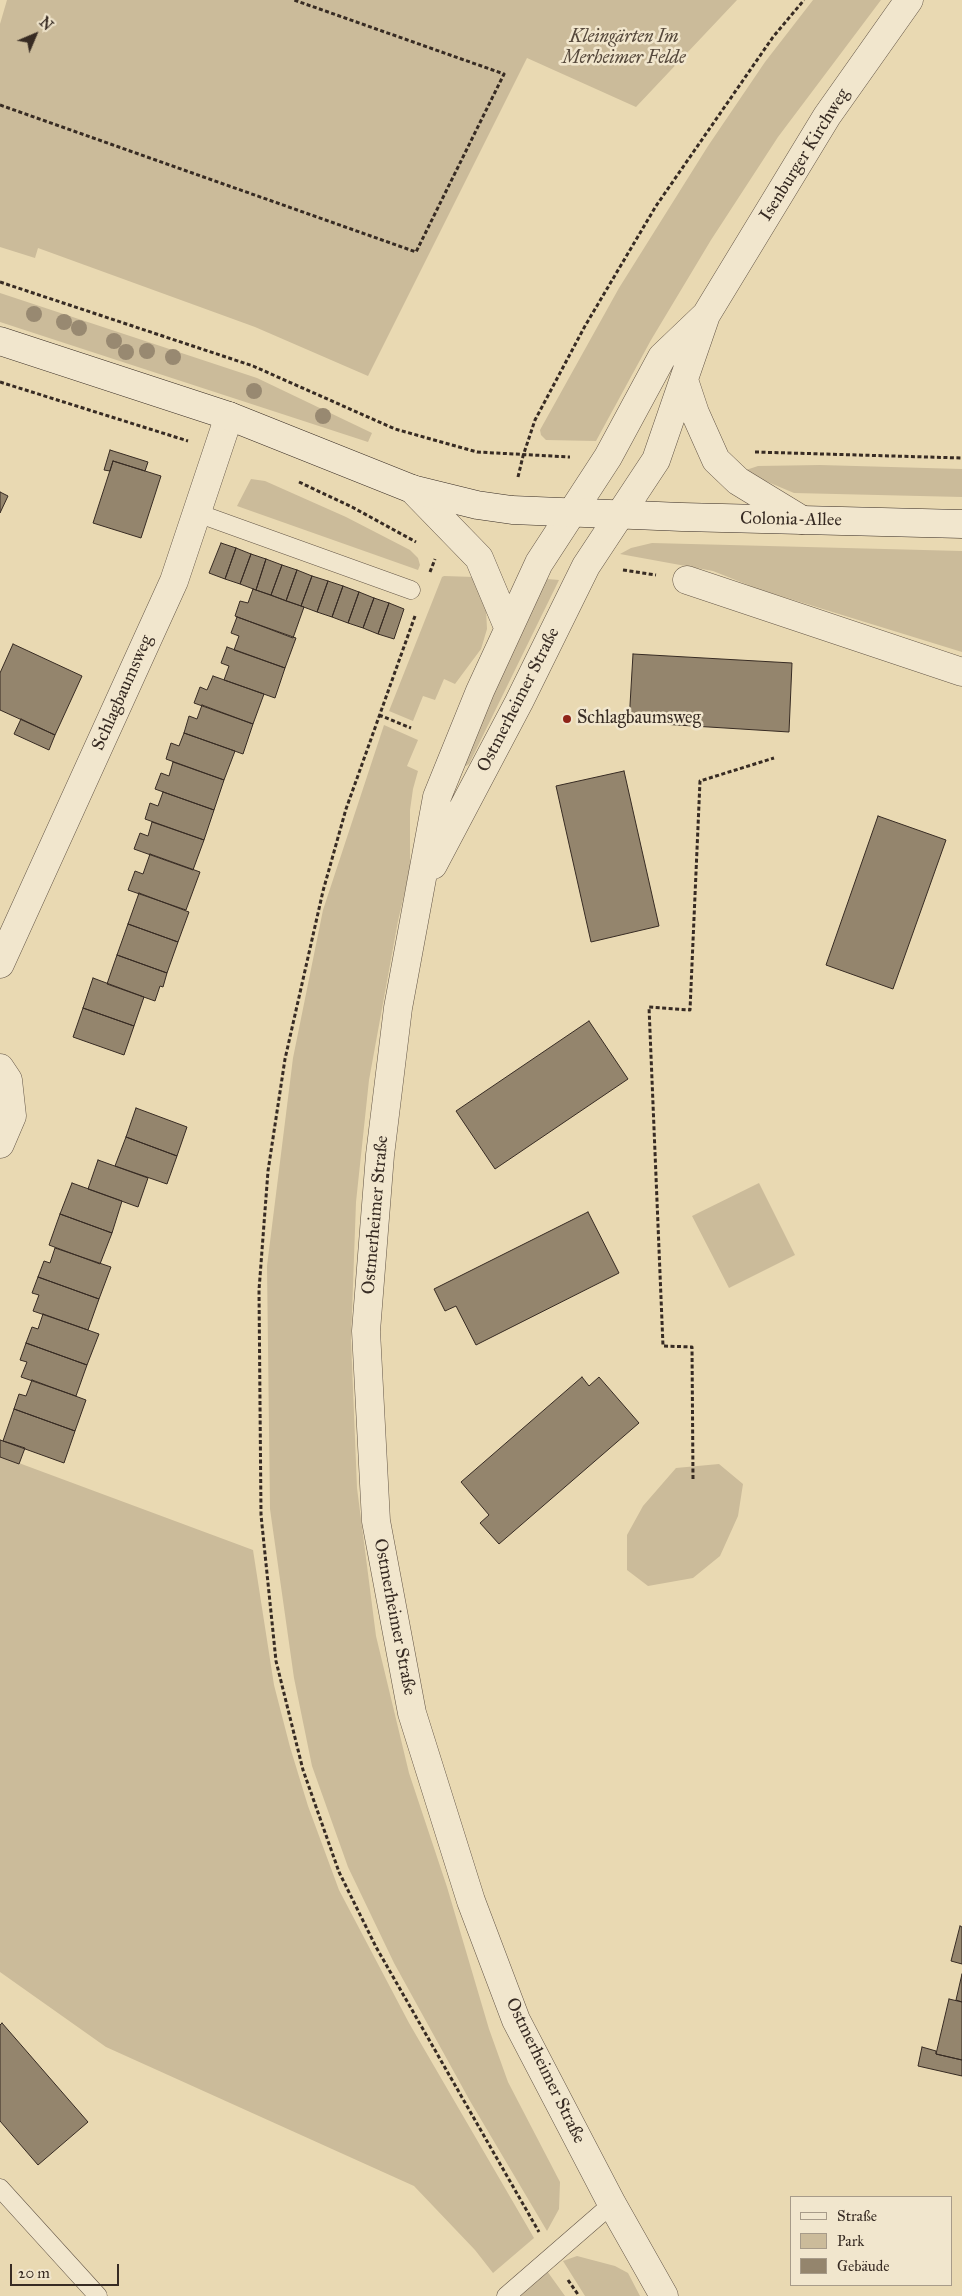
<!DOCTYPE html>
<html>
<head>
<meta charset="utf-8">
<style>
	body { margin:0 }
	#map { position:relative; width:962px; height:2296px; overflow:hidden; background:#e9d9b2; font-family:"IM FELL Great Primer",serif }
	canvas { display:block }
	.legend { position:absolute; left:790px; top:2196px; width:162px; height:90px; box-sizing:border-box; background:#f1e6cd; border:1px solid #a79b89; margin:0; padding:6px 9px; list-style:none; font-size:15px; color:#372b23 }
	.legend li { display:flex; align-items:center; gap:10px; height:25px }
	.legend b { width:25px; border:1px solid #a79b89 }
	.north { position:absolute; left:10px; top:10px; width:50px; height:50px; -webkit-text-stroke:4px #f1e6cd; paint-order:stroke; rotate:45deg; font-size:14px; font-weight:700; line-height:20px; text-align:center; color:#372b23 }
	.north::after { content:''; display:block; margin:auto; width:18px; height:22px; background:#372b23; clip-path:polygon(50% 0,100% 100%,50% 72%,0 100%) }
	.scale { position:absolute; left:10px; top:2264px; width:109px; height:22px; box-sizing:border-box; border:2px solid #372b23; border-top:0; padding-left:6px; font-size:15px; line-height:18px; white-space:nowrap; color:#372b23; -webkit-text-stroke:4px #f1e6cd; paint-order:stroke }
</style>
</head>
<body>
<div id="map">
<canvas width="962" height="2296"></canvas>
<ul class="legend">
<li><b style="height:6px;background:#f1e6cd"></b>Straße</li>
<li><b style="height:14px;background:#cbbb9a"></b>Park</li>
<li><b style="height:14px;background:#94856d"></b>Gebäude</li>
</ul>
<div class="north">N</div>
<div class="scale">20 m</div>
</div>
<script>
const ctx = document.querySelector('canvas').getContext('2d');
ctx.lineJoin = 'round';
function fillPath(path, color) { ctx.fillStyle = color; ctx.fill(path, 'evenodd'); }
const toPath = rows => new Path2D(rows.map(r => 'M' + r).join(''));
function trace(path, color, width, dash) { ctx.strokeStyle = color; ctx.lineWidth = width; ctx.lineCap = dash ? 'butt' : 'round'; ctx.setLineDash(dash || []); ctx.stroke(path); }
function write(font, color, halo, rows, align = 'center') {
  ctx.font = font + ' "IM FELL Great Primer",serif'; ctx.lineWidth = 5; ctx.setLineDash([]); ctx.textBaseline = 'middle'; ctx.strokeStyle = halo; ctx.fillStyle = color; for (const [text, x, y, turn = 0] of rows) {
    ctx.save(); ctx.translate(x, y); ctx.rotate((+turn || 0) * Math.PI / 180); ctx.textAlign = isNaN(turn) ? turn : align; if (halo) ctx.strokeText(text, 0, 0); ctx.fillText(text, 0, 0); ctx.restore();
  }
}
fillPath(toPath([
	[7,0,737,0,636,107,527,58,368,376,255,327,38,248,35,258,0,247,0,24],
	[813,0,881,0,778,137,711,240,651,340,596,441,546,440,541,435,540,430,619,288,708,146,765,62],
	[0,293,257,378,372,433,368,442,0,322],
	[820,465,962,469,962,497,794,493,763,480,746,470,758,466],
	[251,479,265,481,346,517,410,550,418,558,420,565,418,570,237,506],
	[652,543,962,551,962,652,758,589,713,571,620,554,631,548],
	[444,576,474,577,486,609,487,629,481,649,455,684,444,679,435,700,423,696,413,721,389,711,442,577],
	[547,579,559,580,469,764,466,766,462,764,488,699],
	[384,725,418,740,407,766,418,771,413,789,410,810,410,869,398,921,369,1080,356,1202,351,1340,357,1488,376,1636,409,1773,447,1887,489,2029,508,2082,560,2182,559,2209,547,2231,470,2101,394,1963,348,1867,312,1766,294,1678,270,1509,267,1266,293,1058,323,910],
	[759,1183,795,1255,729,1288,692,1216],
	[0,1456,253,1550,274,1685,290,1747,308,1806,339,1890,409,2023,534,2238,493,2273,475,2250,414,2186,106,2047,0,1972],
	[719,1464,743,1484,738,1516,720,1556,693,1578,648,1586,627,1570,627,1535,643,1506,676,1468],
	[577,2256,615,2266,628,2273,640,2296,585,2296,563,2261],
	[547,2271,565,2296,519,2296]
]), '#cbbb9a');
const building = toPath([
	[110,450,148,462,145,471,113,461,110,471,104,470,110,450],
	[113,461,161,476,141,538,93,523,113,461],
	[0,492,8,496,0,513,0,492],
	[221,543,236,548,225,579,209,573,221,543],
	[236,548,251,554,240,584,225,579,236,548],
	[251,554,266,559,256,590,240,584,251,554],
	[266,559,282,565,271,595,256,590,266,559],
	[282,565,297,570,286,601,271,595,282,565],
	[297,570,312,576,301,606,286,601,297,570],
	[312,576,328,581,317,612,301,606,312,576],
	[328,581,343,586,332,617,317,612,328,581],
	[343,586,359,592,348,623,332,617,343,586],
	[253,589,304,607,293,638,235,616,240,601,248,603,253,589],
	[359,592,374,598,363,628,348,623,359,592],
	[374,598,389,603,378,634,363,628,374,598],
	[389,603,404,609,394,639,378,634,389,603],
	[237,617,296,638,285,668,234,650,239,636,231,633,237,617],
	[13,644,82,676,55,735,0,710,0,673,13,644],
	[227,647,285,668,275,698,224,680,229,666,221,663,227,647],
	[633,654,792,663,789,732,629,722,633,654],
	[213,676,264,694,253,724,194,703,200,687,207,690,213,676],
	[202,705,253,724,243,754,184,733,189,716,197,719,202,705],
	[21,719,55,735,49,750,14,734,21,719],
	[184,733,235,751,224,780,166,759,171,743,179,746,184,733],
	[173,762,224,780,214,810,155,789,161,773,169,776,173,762],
	[624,771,659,926,591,942,556,786,624,771],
	[163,792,214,810,204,840,145,819,150,803,158,806,163,792],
	[878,816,946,840,893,989,826,965,878,816],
	[152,822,204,840,193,870,134,849,140,833,148,836,152,822],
	[150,854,200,872,186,910,128,890,135,871,143,874,150,854],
	[139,893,189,912,178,942,128,924,139,893],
	[128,924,178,942,167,973,117,955,128,924],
	[117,955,167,973,163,987,160,986,155,1001,107,984,117,955],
	[93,978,144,997,134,1026,83,1008,93,978],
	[83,1008,134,1026,124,1055,73,1037,83,1008],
	[589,1021,628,1079,495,1169,456,1111,589,1021],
	[136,1108,187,1127,177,1156,126,1137,136,1108],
	[126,1137,177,1156,167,1184,115,1166,126,1137],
	[98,1160,148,1178,138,1207,88,1189,98,1160],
	[72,1183,122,1201,112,1233,60,1214,72,1183],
	[588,1212,619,1273,476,1345,456,1306,445,1311,434,1289,588,1212],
	[60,1214,112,1233,100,1264,49,1245,60,1214],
	[55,1248,111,1267,99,1299,38,1277,44,1261,50,1263,55,1248],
	[38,1277,99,1299,88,1330,33,1311,39,1295,32,1293,38,1277],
	[43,1314,99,1334,87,1365,26,1343,32,1327,38,1329,43,1314],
	[26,1343,87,1365,76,1396,21,1377,27,1362,20,1360,26,1343],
	[582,1377,589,1386,599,1377,639,1423,499,1544,480,1523,489,1515,461,1482,582,1377],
	[32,1380,86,1400,75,1431,14,1409,19,1394,26,1396,32,1380],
	[14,1409,75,1431,64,1463,3,1441,14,1409],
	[0,1440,25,1448,19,1464,0,1457,0,1440],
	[960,1926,962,1927,962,1964,951,1961,960,1926],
	[962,1974,962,2002,956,2000,962,1974],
	[949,1999,962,2002,962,2060,936,2054,949,1999],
	[2,2023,88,2122,38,2165,0,2121,0,2025,2,2023],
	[922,2047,936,2051,936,2054,962,2060,962,2076,918,2066,922,2047]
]);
fillPath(building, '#94856d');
trace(building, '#372b23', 1);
const service = toPath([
	[197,513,411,590],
	[0,2188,98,2296],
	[506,2296,612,2204]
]);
const minor = toPath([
	[687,580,962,672],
	[0,964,174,581,229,416],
	[0,1068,8,1080,12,1116,0,1144]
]);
const tertiary = toPath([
	[684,380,695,413,716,460,738,481,802,520],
	[412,489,479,558,508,627],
	[433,865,519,702,586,566,656,460,706,315,827,116,909,0],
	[664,2296,612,2204,516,2020,471,1901,412,1713,376,1521,366,1331,380,1155,398,1008,437,797,480,691,539,563,608,457,662,357,706,315]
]);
const secondary = toPath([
	[0,341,229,416,412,489,477,505,512,510,682,517,962,524]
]);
trace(service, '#645647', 19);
trace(minor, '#645647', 29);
trace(tertiary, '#645647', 29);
trace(secondary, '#372b23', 29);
trace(toPath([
	[0,105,416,252,504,74,294,0],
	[0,282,253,366,395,429,477,452,570,457],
	[0,382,188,441],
	[755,452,962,458],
	[518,477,523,456,535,420,585,326,656,206,773,37,804,0],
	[299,482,352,507,416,542],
	[623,570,656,575],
	[430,572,435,559],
	[415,616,346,809,323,891,285,1059,268,1171,259,1290,261,1515,276,1661,303,1770,339,1872,376,1947,539,2232],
	[379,715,411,728],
	[693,1479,692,1347,663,1346,649,1007,690,1010,700,781,774,758],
	[568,2280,579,2296]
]), '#372b23', 3, [4, 2.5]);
trace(service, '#f1e6cd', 18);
trace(minor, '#f1e6cd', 28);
trace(tertiary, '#f1e6cd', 28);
trace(secondary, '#f1e6cd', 28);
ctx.fillStyle = '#988971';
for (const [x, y] of [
	[34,314],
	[64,322],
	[79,328],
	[114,341],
	[147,351],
	[126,352],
	[173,357],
	[254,391],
	[323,416]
]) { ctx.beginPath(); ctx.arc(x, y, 8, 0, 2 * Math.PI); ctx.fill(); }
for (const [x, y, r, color] of [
	[567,719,5,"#8f2418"]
]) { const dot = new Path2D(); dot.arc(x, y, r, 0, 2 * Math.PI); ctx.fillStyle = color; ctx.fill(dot); trace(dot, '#f1e6cd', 2); }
write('italic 18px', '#55483b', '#f1e6cd', [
	["Kleingärten Im",624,38],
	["Merheimer Felde",624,59]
]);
write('18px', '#372b23', '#f1e6cd', [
	["Isenburger Kirchweg",805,155,-58],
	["Colonia-Allee",791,520,1],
	["Schlagbaumsweg",123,693,-66],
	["Ostmerheimer Straße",519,700,-63],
	["Ostmerheimer Straße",376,1215,-85],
	["Ostmerheimer Straße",394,1617,79],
	["Ostmerheimer Straße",545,2071,64]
]);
write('18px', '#372b23', '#f1e6cd', [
	["Schlagbaumsweg",577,719]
], 'left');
</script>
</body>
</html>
